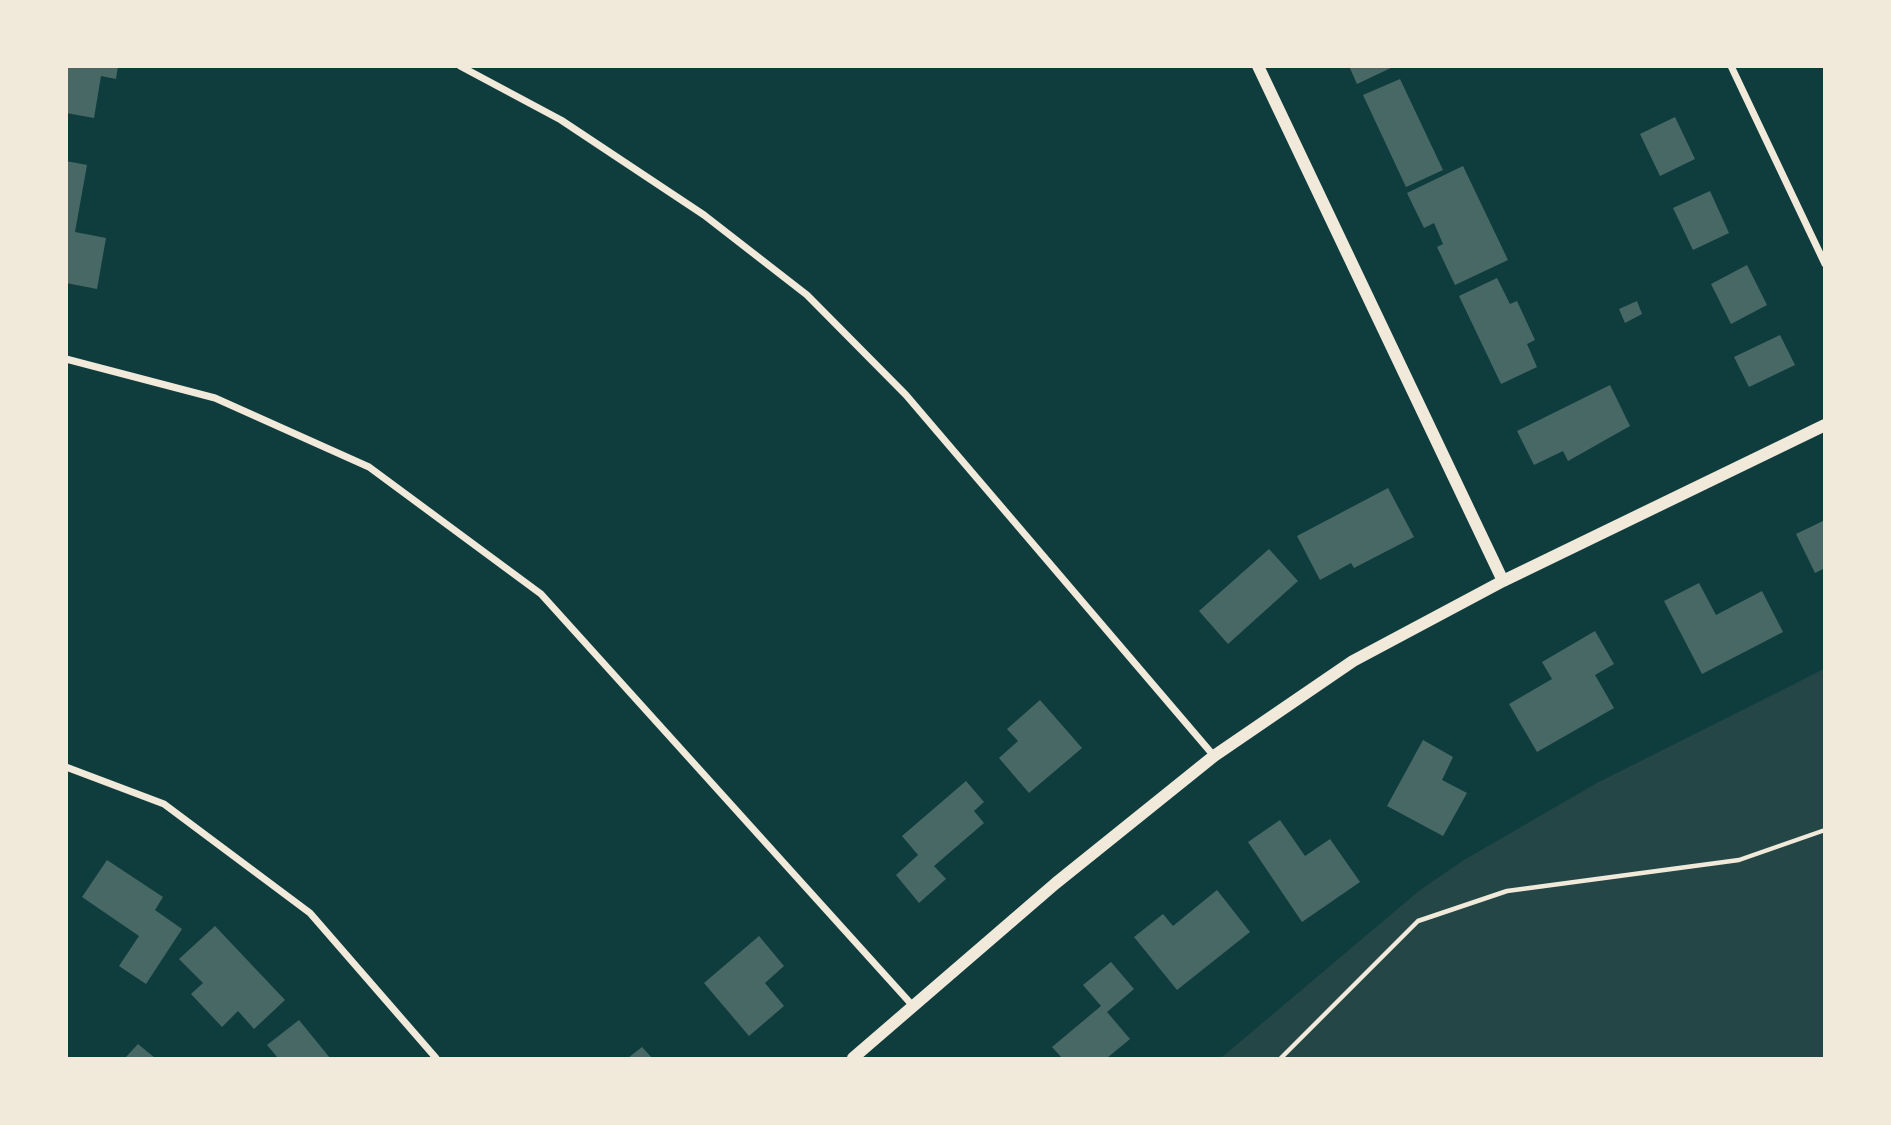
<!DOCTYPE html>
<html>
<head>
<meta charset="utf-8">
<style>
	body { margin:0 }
	#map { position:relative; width:1891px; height:1125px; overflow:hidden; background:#0f3d3e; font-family:"DM Sans",sans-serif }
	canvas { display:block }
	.frame { position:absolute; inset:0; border:68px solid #f1e9da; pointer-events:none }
</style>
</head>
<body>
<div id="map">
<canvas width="1891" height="1125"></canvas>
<div class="frame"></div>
</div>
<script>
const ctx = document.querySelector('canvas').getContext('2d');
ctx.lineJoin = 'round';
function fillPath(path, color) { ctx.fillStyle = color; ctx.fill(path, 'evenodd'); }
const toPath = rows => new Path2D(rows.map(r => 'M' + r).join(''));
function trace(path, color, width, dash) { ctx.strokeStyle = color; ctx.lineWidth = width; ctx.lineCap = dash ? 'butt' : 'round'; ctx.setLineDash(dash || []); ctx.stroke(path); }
fillPath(toPath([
	[1824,669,1824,1058,1221,1058,1420,890,1464,860,1597,783]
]), '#244646');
fillPath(toPath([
	[66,66,118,66,116,79,101,76,94,118,66,113],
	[1349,66,1395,66,1357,84],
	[1400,79,1443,170,1406,187,1363,95],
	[1675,117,1695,159,1660,176,1640,134],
	[66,161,87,165,75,232,106,238,97,289,66,283],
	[1463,166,1508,260,1455,285,1437,247,1443,244,1434,223,1424,228,1407,193],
	[1710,191,1729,233,1693,250,1673,208],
	[1747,265,1767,305,1731,324,1711,284],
	[1497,278,1510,304,1517,301,1535,340,1527,344,1537,367,1501,384,1459,296],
	[1637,301,1642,314,1625,323,1619,309],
	[1780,335,1795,365,1749,387,1734,357],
	[1610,385,1630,426,1568,461,1563,451,1534,465,1517,431],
	[1388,488,1414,537,1354,568,1351,563,1320,580,1297,536],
	[1825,520,1825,568,1815,573,1796,534],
	[1269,549,1298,581,1228,644,1199,611],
	[1699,583,1716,615,1762,591,1783,632,1702,674,1664,601],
	[1595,631,1614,664,1595,675,1614,708,1537,752,1509,704,1552,679,1542,662],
	[1040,700,1082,748,1029,793,999,758,1018,741,1007,729],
	[1423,740,1453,757,1442,780,1467,793,1443,836,1387,806],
	[966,781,984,802,974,811,984,823,934,866,946,879,919,903,896,875,918,855,902,836],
	[1280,820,1305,856,1330,839,1360,882,1302,922,1248,842],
	[107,860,163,897,155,910,182,929,146,984,119,966,139,936,82,897],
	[1217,890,1250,932,1177,990,1134,937,1163,914,1173,926],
	[215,926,285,1000,254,1029,238,1011,222,1027,191,994,203,983,179,959],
	[759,936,784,966,765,983,784,1006,749,1036,704,983],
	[1111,962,1134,989,1107,1012,1130,1039,1107,1058,1062,1058,1052,1047,1101,1006,1083,985],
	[299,1020,330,1058,278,1058,267,1045],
	[138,1044,155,1058,125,1058],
	[642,1047,652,1058,628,1058]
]), '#486865');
trace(toPath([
	[1281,1058,1418,921,1507,891,1739,860,1825,830]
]), '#f1e9da', 4.5);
trace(toPath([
	[460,66,561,120,704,215,807,295,906,395,1214,756],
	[1731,66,1825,264],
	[66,359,215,398,369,467,541,594,913,1006],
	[66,767,164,804,310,913,436,1058]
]), '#f1e9da', 7);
trace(toPath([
	[1258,66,1503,581],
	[853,1058,1056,883,1214,756,1353,661,1503,581,1825,425]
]), '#f1e9da', 12);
</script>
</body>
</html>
